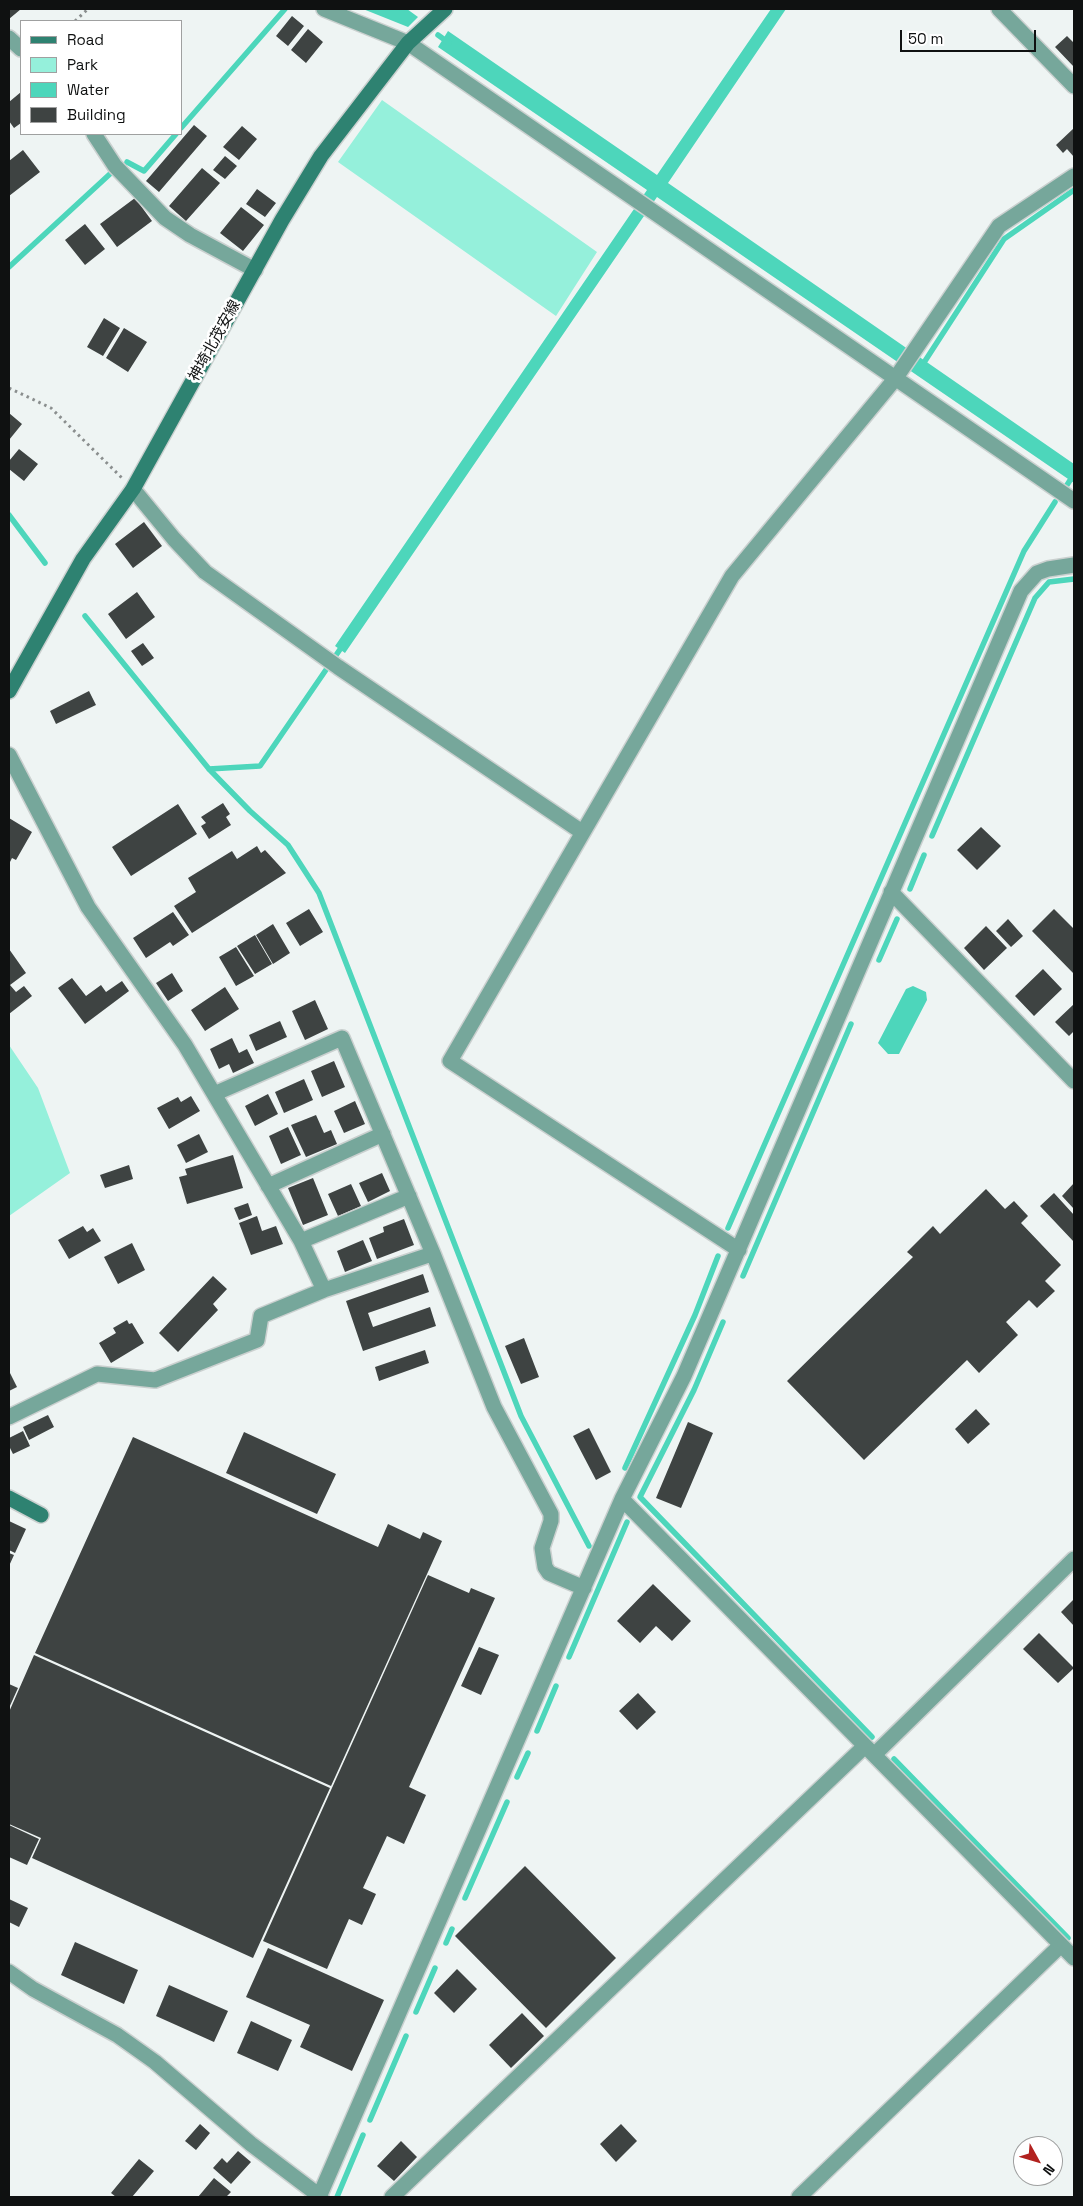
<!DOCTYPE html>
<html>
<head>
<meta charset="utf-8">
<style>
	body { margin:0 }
	#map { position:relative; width:1083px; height:2206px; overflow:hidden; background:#eef4f3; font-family:"Space Grotesk",sans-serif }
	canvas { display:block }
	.frame { position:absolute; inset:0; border:10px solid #0f1111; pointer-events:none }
	.legend { position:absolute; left:20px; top:20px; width:162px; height:115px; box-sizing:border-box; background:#fff; border:1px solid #9fa0a0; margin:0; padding:6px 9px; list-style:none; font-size:15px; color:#0f1111 }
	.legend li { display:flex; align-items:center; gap:10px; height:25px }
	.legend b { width:25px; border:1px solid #9fa0a0 }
	.north { position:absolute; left:1013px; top:2136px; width:50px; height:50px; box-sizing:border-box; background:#fff; border:1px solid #9fa0a0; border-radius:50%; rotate:129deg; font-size:14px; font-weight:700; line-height:20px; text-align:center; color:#0f1111 }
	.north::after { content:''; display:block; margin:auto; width:18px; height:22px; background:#b2221f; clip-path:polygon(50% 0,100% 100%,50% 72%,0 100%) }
	.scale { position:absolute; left:900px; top:30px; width:136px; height:22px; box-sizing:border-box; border:2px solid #0f1111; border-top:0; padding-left:6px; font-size:15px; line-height:18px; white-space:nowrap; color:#0f1111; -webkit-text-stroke:4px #fff; paint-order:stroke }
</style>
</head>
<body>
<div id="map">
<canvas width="1083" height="2206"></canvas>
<div class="frame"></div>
<ul class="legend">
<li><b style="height:6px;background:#2e8271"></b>Road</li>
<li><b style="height:14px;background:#95f0db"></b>Park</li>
<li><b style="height:14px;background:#4dd6bb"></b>Water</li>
<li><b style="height:14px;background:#3e4342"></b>Building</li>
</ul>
<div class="north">N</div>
<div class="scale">50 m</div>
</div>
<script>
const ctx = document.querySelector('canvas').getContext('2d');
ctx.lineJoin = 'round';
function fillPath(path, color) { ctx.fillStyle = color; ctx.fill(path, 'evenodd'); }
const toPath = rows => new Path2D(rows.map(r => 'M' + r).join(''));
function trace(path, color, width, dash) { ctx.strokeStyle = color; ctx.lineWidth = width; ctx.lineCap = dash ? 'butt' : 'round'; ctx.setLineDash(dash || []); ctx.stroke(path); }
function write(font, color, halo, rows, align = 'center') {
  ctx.font = font + ' "Space Grotesk","Noto Sans JP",sans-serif'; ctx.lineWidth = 5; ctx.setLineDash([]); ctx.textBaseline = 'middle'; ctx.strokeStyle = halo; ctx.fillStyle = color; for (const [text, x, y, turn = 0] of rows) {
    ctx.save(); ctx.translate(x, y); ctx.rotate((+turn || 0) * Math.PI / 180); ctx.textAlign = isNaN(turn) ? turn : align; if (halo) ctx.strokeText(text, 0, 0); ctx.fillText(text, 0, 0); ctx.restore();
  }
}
fillPath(toPath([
	[382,100,597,252,556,316,338,162],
	[9,1045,38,1088,70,1173,9,1216]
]), '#95f0db');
fillPath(toPath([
	[363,9,407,9,418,17,408,27],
	[771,9,786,9,668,183,1074,464,1074,483,657,197,345,653,335,646,647,190,438,47,448,31,657,175],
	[913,986,926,992,927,1000,899,1054,888,1054,878,1043,906,989]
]), '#4dd6bb');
trace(toPath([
	[438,35,449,43],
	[181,128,285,9],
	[127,162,144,171,176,134],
	[9,267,111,173],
	[925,361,1004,239,1074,190],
	[1067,485,1074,474],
	[9,515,45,563],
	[85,616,209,769,250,811,288,845,319,893,521,1416,589,1546],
	[209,769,260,766,343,645],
	[932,836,1035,598,1049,582,1074,579],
	[910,889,924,855],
	[879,960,897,919],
	[728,1228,1024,551,1055,502],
	[743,1276,851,1024],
	[723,1322,694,1390,640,1497,872,1737],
	[625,1468,695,1315,718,1256],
	[569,1657,627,1522],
	[537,1731,556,1686],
	[894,1759,1068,1938],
	[517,1777,528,1753],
	[465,1898,507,1802],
	[446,1943,452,1929],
	[416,2012,435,1968],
	[370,2120,406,2036],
	[337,2197,363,2135]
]), '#4dd6bb', 5.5);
fillPath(toPath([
	[9,9,21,9,9,19],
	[292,16,304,26,288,46,276,36],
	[308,29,323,42,306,63,291,50],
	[1067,36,1074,43,1074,67,1055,47],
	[21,92,21,123,14,128,9,121,9,102],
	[194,125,207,136,159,192,146,181],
	[242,126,257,139,239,160,223,147],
	[1074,128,1074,157,1067,149,1063,153,1056,145],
	[23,150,40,172,9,196,9,161],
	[225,156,237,166,225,179,213,170],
	[202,168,220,183,186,221,169,206],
	[257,189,276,203,265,217,246,204],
	[135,198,152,221,117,247,100,224],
	[241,207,264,225,243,251,220,233],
	[85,224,105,249,85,265,65,240],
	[104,318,120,328,103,356,87,347],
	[124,328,147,342,128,372,106,358],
	[9,413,22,424,9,440],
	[19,449,38,464,24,481,9,469,9,461],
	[144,522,162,546,133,568,115,544],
	[137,592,155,617,126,639,108,614],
	[143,643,154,658,142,666,131,651],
	[89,691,96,705,56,724,50,711],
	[223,803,230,814,226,817,231,825,209,839,201,826,206,823,201,817],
	[178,804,197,834,131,876,112,847],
	[9,818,32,832,16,860,12,858,9,864],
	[981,827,1001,846,977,870,957,850],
	[257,846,261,853,265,850,286,873,192,933,174,906,196,892,188,878,232,851,237,859],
	[309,909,323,932,300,946,286,923],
	[1054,909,1074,929,1074,974,1032,931],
	[173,912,189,935,173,946,170,942,146,958,133,938],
	[1008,919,1023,936,1011,947,996,931],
	[273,924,290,953,273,964,256,935],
	[986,926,1007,948,984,970,964,948],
	[255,935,272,964,255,974,237,946],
	[236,947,254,976,236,986,219,957],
	[9,949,26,973,10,985,16,992,24,986,32,996,9,1014],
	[1043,969,1062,989,1034,1016,1015,996],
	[172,973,183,991,168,1001,156,983],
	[72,978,86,996,101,985,106,992,122,981,129,991,85,1024,58,988],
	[225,987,239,1009,205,1031,191,1010],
	[315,1000,328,1029,305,1040,292,1011],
	[1074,1004,1074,1031,1069,1036,1055,1022],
	[280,1021,287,1037,256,1051,249,1035],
	[232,1038,239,1053,247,1049,254,1063,233,1073,229,1064,219,1069,210,1049],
	[334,1061,345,1087,322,1097,311,1071],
	[304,1079,313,1100,284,1113,275,1092],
	[268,1094,278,1114,255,1126,245,1106],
	[191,1096,200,1111,169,1129,157,1108,178,1097,181,1102],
	[355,1101,365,1124,344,1133,334,1111],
	[316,1115,324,1133,331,1130,337,1144,306,1157,291,1125],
	[288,1127,301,1155,281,1164,269,1136],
	[199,1134,208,1152,186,1163,177,1145],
	[233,1155,243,1188,187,1204,179,1177,187,1175,185,1169],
	[129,1165,133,1179,105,1188,100,1175],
	[382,1173,390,1191,368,1202,359,1183],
	[313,1178,328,1215,303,1225,288,1188],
	[1074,1183,1074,1209,1062,1196],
	[351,1184,361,1206,338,1216,328,1194],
	[986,1189,1005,1209,1014,1201,1028,1216,1021,1223,1061,1265,1045,1281,1055,1291,1037,1308,1029,1300,1006,1322,1018,1335,979,1373,967,1360,864,1460,787,1381,913,1257,907,1252,933,1226,940,1234],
	[1054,1193,1074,1215,1074,1242,1040,1206],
	[248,1203,252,1215,239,1220,234,1208],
	[257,1216,262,1231,276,1226,283,1244,251,1255,239,1223],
	[404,1219,414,1245,377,1259,369,1238,384,1232,383,1227],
	[83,1226,87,1232,93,1228,101,1241,69,1259,58,1240],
	[363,1240,372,1261,345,1272,337,1251],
	[132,1243,145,1270,118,1284,104,1257],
	[423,1274,429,1292,368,1313,373,1327,430,1307,436,1326,363,1351,346,1301],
	[213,1276,227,1289,213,1304,218,1310,178,1352,159,1333],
	[127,1320,129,1324,132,1323,144,1343,111,1363,99,1343,116,1333,113,1328],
	[524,1338,539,1377,521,1384,505,1346],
	[425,1350,429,1363,379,1381,375,1367],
	[9,1371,17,1387,9,1391],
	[976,1409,990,1424,968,1444,955,1429],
	[48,1415,54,1427,29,1440,23,1427],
	[688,1422,713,1433,681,1508,656,1498],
	[589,1428,611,1472,596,1480,573,1436],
	[23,1431,30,1446,13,1454,9,1446,9,1438],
	[244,1432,336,1474,317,1514,226,1473],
	[133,1437,378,1547,388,1524,420,1539,423,1532,442,1541,331,1786,35,1653],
	[9,1521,26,1529,15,1553,9,1550],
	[9,1553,14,1555,9,1566],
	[428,1575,469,1593,471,1588,495,1598,409,1787,426,1795,404,1844,387,1836,363,1888,376,1894,362,1925,349,1919,327,1969,263,1941],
	[653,1584,691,1621,672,1641,656,1626,640,1643,617,1621],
	[1074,1599,1074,1626,1061,1612],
	[1039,1633,1074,1668,1058,1683,1023,1649],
	[479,1647,499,1655,481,1695,461,1686],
	[34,1655,330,1788,253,1958,32,1858,41,1838,9,1824,9,1712],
	[9,1684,18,1688,9,1708],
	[638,1693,656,1712,637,1730,619,1711],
	[9,1825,39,1839,27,1865,9,1857],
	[525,1866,616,1958,546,2028,455,1936],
	[9,1899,28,1908,19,1927,9,1922],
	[75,1942,138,1970,124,2004,61,1975],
	[268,1948,384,2000,352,2071,300,2047,310,2025,246,1997],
	[457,1969,477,1989,454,2013,434,1993],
	[169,1985,228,2011,214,2042,156,2016],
	[522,2013,544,2036,511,2068,489,2045],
	[251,2021,292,2040,278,2071,237,2053],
	[200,2124,210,2133,196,2150,185,2141],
	[621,2124,637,2141,616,2162,600,2144],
	[401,2141,417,2157,394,2181,377,2166],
	[238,2151,251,2162,231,2184,213,2168,222,2158,227,2163],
	[139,2159,154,2171,132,2197,116,2197,111,2193],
	[214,2178,231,2192,226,2197,198,2197]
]), '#3e4342');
const street = toPath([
	[324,9,408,43,1074,501],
	[999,9,1074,86],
	[9,38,21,49],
	[94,134,115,166,165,218,190,235,255,270],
	[133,489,174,539,205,572,338,667,582,832],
	[9,755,88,907,185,1045,301,1241,324,1290,261,1316,257,1340,155,1380,97,1374,9,1417],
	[891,892,1074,1081],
	[214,1094,342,1038,434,1256],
	[268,1186,383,1134],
	[301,1241,409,1196],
	[739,1250,450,1061,732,576,895,379,999,226,1074,176],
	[324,1290,429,1255,434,1256,494,1407,551,1514,551,1521,542,1548,545,1567,549,1573,584,1588],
	[622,1499,1074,1958],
	[874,1755,1074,1559],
	[9,1972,33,1989,117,2035,155,2062,251,2144,321,2197],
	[319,2197,622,1499,684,1376,1021,591,1037,573,1048,569,1074,565],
	[392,2197,865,1746],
	[799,2197,1061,1945]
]);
const secondary = toPath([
	[9,691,83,559,133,489,282,220,321,156,408,43,445,9],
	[9,1498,41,1515]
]);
trace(street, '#cad0cf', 18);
trace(secondary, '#cad0cf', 18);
trace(toPath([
	[75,21,88,9],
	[9,388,51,408,122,478]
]), '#8a8e8e', 3, [2.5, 4]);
trace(street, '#76a79b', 15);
trace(secondary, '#2e8271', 15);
write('15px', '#0f1111', '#fff', [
	["神埼北茂安線",215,341,-61]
]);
</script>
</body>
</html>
